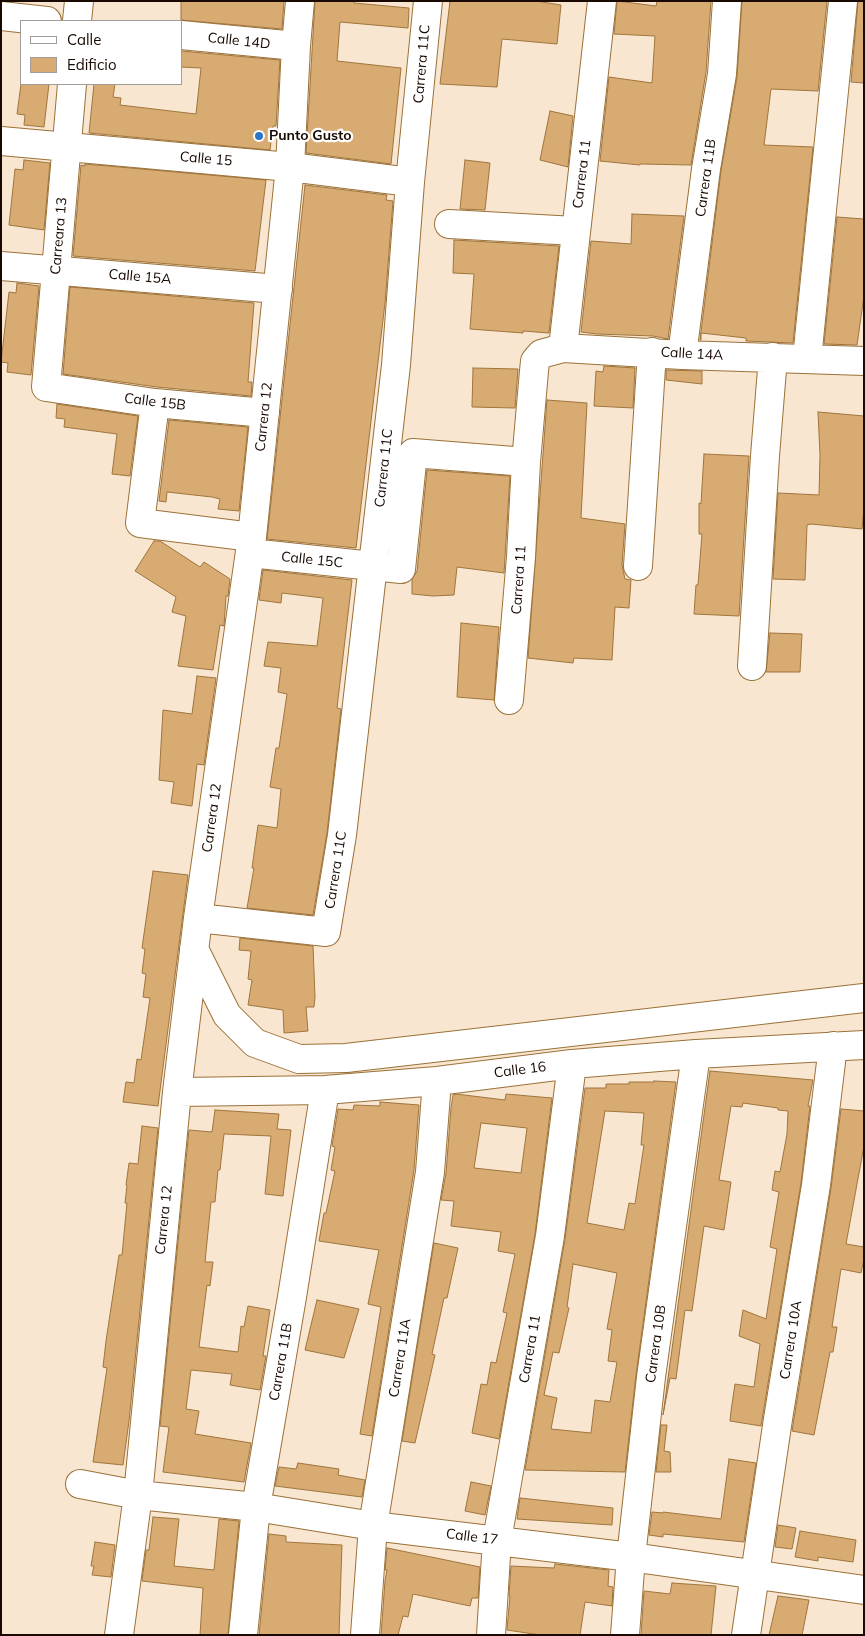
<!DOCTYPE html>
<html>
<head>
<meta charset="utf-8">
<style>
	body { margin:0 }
	#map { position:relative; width:865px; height:1636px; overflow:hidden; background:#f9e6d0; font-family:Mulish,sans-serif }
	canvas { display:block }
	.frame { position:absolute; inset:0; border:2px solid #190900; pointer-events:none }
	.legend { position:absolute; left:20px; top:20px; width:162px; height:65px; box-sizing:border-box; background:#fff; border:1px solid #a39d99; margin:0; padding:6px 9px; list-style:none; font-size:15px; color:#190900 }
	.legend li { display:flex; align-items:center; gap:10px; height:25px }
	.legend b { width:25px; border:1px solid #a39d99 }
</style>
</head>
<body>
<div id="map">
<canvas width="865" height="1636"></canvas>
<div class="frame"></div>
<ul class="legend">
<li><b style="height:6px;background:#fff"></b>Calle</li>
<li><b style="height:14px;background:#d7ab72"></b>Edificio</li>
</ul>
</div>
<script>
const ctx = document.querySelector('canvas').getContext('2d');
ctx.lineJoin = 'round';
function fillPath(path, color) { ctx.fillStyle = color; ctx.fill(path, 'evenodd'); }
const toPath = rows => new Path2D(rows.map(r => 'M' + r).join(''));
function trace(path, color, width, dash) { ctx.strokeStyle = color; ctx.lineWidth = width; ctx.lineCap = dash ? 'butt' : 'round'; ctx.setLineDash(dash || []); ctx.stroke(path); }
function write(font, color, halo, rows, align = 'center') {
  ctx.font = font + ' Mulish,sans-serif'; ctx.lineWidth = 4.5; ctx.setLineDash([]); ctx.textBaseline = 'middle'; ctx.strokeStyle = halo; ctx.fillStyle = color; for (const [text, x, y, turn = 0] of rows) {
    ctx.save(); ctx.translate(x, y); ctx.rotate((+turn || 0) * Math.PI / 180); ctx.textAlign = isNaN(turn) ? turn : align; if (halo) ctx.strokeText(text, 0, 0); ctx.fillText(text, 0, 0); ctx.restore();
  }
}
const building = toPath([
	[181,1,284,1,282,29,181,20,181,1],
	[315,1,354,1,354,3,409,8,408,28,340,22,337,61,401,68,391,164,306,153,315,1],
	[450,1,536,1,561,5,557,44,502,39,497,87,440,84,450,1],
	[617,1,656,6,657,1,711,1,706,72,691,165,640,164,640,165,600,161,609,77,652,83,655,36,614,34,617,1],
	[742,1,827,1,818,91,771,89,764,145,813,147,793,343,746,341,746,338,701,333,701,340,700,340,721,171,737,77,742,1],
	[858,1,864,1,864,83,851,82,858,1],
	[181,51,280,60,276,126,273,126,270,150,89,133,94,84,115,84,113,97,121,98,120,105,196,114,201,68,181,67,181,51],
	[21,84,49,84,44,127,24,125,25,115,17,114,21,84],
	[550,111,573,116,568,167,540,160,550,111],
	[24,160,50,163,44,230,9,225,15,169,23,170,24,160],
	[465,160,490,163,485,210,460,209,465,160],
	[85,164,266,180,255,271,73,256,81,165,85,166,85,164],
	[305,185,387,195,386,200,393,201,385,303,356,548,267,539,305,185],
	[632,214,684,216,668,339,653,336,597,334,581,332,591,241,631,244,632,214],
	[837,217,864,219,864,296,857,345,824,344,837,217],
	[454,240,559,246,549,333,523,331,523,333,470,329,474,274,453,273,454,240],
	[17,283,39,286,31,375,7,372,8,363,1,362,9,292,16,293,17,283],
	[70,287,254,303,248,382,252,382,251,396,157,387,63,374,70,287],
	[604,366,635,368,633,408,594,406,596,371,603,372,604,366],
	[473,368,518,369,515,408,472,407,473,368],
	[666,370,702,371,702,384,666,380,666,370],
	[547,400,587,403,581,518,625,524,622,565,625,579,631,580,629,608,615,607,612,660,574,658,573,663,528,658,547,400],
	[57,404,138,416,130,476,112,474,117,434,64,427,65,419,56,418,57,404],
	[818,412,864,416,864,508,862,529,811,524,807,525,805,580,773,579,778,493,819,495,820,455,818,412],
	[169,420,248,427,239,511,218,509,220,499,212,497,167,492,166,502,159,501,169,420],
	[704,454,749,456,739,616,694,614,696,585,698,585,702,534,699,534,699,503,701,504,704,454],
	[427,470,510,476,504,573,457,567,454,595,433,596,412,594,412,579,417,571,427,470],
	[154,541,160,541,200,567,204,562,230,579,228,596,226,596,224,626,220,625,213,670,178,666,186,616,172,612,176,597,135,571,154,541],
	[263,570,352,580,337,708,341,709,327,833,313,915,247,908,254,868,252,868,258,825,277,828,281,789,270,787,276,748,279,748,287,694,278,692,281,668,264,666,268,642,317,646,323,598,282,593,281,603,259,600,263,570],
	[461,623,499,627,494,700,457,697,461,623],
	[770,633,802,634,800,672,766,672,770,633],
	[197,676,216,678,204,765,197,764,192,806,171,803,174,782,159,780,163,710,192,714,197,676],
	[153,871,188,875,158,1106,123,1102,126,1082,134,1083,137,1059,141,1060,150,998,143,997,146,974,142,973,145,949,142,948,153,871],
	[240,938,313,946,315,997,314,1007,306,1007,308,1031,284,1033,283,1010,248,1005,252,980,248,979,251,951,239,950,240,938],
	[710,1071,813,1080,808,1106,810,1106,801,1183,761,1426,730,1421,731,1411,735,1384,754,1387,760,1344,739,1336,743,1310,766,1319,777,1249,770,1247,779,1192,772,1190,775,1171,780,1172,787,1134,788,1111,778,1110,778,1108,743,1103,742,1107,731,1106,719,1180,731,1182,724,1230,704,1226,692,1311,685,1310,676,1379,670,1378,663,1415,710,1071],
	[654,1081,676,1082,636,1375,625,1472,525,1470,565,1239,585,1088,606,1088,606,1084,629,1084,629,1082,654,1082,654,1081],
	[605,1111,644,1113,641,1145,644,1145,635,1204,629,1203,624,1230,587,1223,605,1111],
	[573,1264,617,1273,607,1329,612,1330,608,1361,617,1362,610,1402,595,1400,591,1433,551,1429,557,1398,544,1395,553,1352,559,1353,569,1308,567,1307,573,1264],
	[456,1094,505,1100,506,1094,552,1098,535,1234,499,1439,472,1433,481,1384,487,1385,491,1362,496,1363,507,1313,503,1312,515,1254,498,1251,501,1232,451,1226,454,1201,441,1200,446,1173,451,1108,453,1095,456,1094],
	[481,1123,527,1128,521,1173,474,1168,481,1123],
	[380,1102,419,1105,414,1170,372,1436,360,1434,381,1307,368,1304,379,1250,319,1241,324,1213,326,1213,335,1171,331,1170,335,1147,332,1146,338,1109,353,1110,354,1105,380,1106,380,1102],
	[841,1109,864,1111,864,1146,846,1244,864,1247,864,1259,861,1273,841,1269,832,1327,837,1327,833,1352,830,1352,814,1435,792,1431,831,1188,841,1109],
	[215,1110,279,1114,277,1129,291,1130,283,1196,265,1194,271,1136,224,1134,220,1170,218,1170,215,1202,211,1202,205,1262,213,1262,210,1286,207,1285,199,1347,238,1352,241,1326,244,1327,248,1306,270,1310,263,1356,266,1356,260,1390,230,1385,232,1374,191,1370,186,1409,199,1411,195,1434,251,1443,244,1482,163,1472,169,1427,160,1426,189,1130,212,1132,215,1110],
	[142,1126,158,1128,129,1421,123,1465,93,1462,107,1368,103,1367,106,1341,119,1255,122,1255,127,1203,125,1203,127,1185,126,1185,129,1163,138,1164,142,1126],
	[434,1243,458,1248,447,1298,444,1298,432,1354,435,1355,415,1443,402,1441,434,1243],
	[317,1300,359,1309,344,1358,305,1350,317,1300],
	[661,1425,667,1425,664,1451,670,1452,671,1472,656,1472,661,1425],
	[729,1459,756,1463,744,1542,663,1534,663,1537,649,1535,652,1512,663,1513,663,1512,721,1519,729,1459],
	[298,1463,339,1469,338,1475,365,1480,362,1497,275,1486,279,1467,296,1469,298,1463],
	[471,1482,491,1486,485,1515,465,1511,471,1482],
	[520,1498,613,1508,612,1525,517,1519,520,1498],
	[153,1517,179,1519,174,1566,214,1570,219,1519,239,1521,228,1635,200,1635,203,1588,142,1581,146,1550,149,1550,153,1517],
	[778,1525,796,1528,792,1549,775,1547,778,1525],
	[800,1531,856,1540,853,1562,818,1557,818,1561,795,1557,800,1531],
	[269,1534,286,1536,286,1542,342,1545,339,1635,259,1635,269,1534],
	[95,1542,115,1545,111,1577,92,1575,94,1566,91,1566,95,1542],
	[387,1548,480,1567,478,1598,472,1598,470,1606,413,1594,408,1617,403,1616,398,1635,381,1635,385,1581,387,1570,385,1570,387,1548],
	[555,1564,609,1570,608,1586,613,1587,612,1606,585,1602,580,1635,540,1635,507,1630,510,1596,509,1596,511,1566,554,1568,555,1564],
	[672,1583,716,1586,711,1635,641,1635,644,1591,670,1594,672,1583],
	[778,1596,809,1600,802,1635,769,1635,778,1596]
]);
fillPath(building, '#d7ab72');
trace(building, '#9f753d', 1);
const minor = toPath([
	[1,16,47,21],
	[77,21,79,1],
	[181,35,296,46],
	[72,84,46,387,155,403,265,413],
	[1,141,290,167,410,182],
	[449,224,575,231],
	[1,266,278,289],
	[563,348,602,1],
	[682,355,706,169,722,74,727,1],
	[807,359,843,1],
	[155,403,140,523,252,537],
	[250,553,401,569,413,453,526,462],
	[638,566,652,352],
	[752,666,765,456,773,357],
	[509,700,521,557,526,462,534,371,535,361,541,354,563,348,682,355,864,361],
	[198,918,326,932,342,835,396,365,410,182,428,1],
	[194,949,227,1015,255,1043,299,1059,346,1058,864,998],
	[177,1092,325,1090,437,1081,572,1064,696,1054,864,1045],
	[80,1484,138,1495,256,1507,373,1526,631,1557,864,1590],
	[119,1635,138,1495,177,1092,198,918,252,537,290,167,296,46,300,1],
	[243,1635,256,1507,292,1297,325,1090],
	[365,1635,373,1526,430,1172,437,1081],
	[491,1635,497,1540,550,1236,572,1064],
	[625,1635,631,1557,651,1377,696,1054],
	[746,1635,778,1419,816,1185,833,1046]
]);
trace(minor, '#9a7138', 30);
trace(minor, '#fff', 28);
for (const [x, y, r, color] of [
	[259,136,5,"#2a76c5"]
]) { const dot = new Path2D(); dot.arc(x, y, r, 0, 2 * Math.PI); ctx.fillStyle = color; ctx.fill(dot); trace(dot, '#fff', 2); }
write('14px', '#190900', '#fff', [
	["Calle 14D",239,41,6],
	["Carrera 11C",422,64,-85],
	["Calle 15",206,159,5],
	["Carrera 11",582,174,-83],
	["Carrera 11B",706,178,-82],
	["Carreara 13",59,236,-85],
	["Calle 15A",140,277,5],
	["Calle 14A",692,354,3],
	["Calle 15B",155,402,7],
	["Carrera 12",264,417,-84],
	["Carrera 11C",384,468,-84],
	["Calle 15C",312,560,6],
	["Carrera 11",519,580,-86],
	["Carrera 12",212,818,-82],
	["Carrera 11C",336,870,-81],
	["Calle 16",520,1070,-7],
	["Carrera 12",164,1220,-84],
	["Carrera 10A",791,1340,-81],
	["Carrera 10B",656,1344,-82],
	["Carrera 11",530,1349,-80],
	["Carrera 11A",400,1358,-81],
	["Carrera 11B",281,1362,-80],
	["Calle 17",472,1537,7]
]);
write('bold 14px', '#190900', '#fff', [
	["Punto Gusto",269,136]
], 'left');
</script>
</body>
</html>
